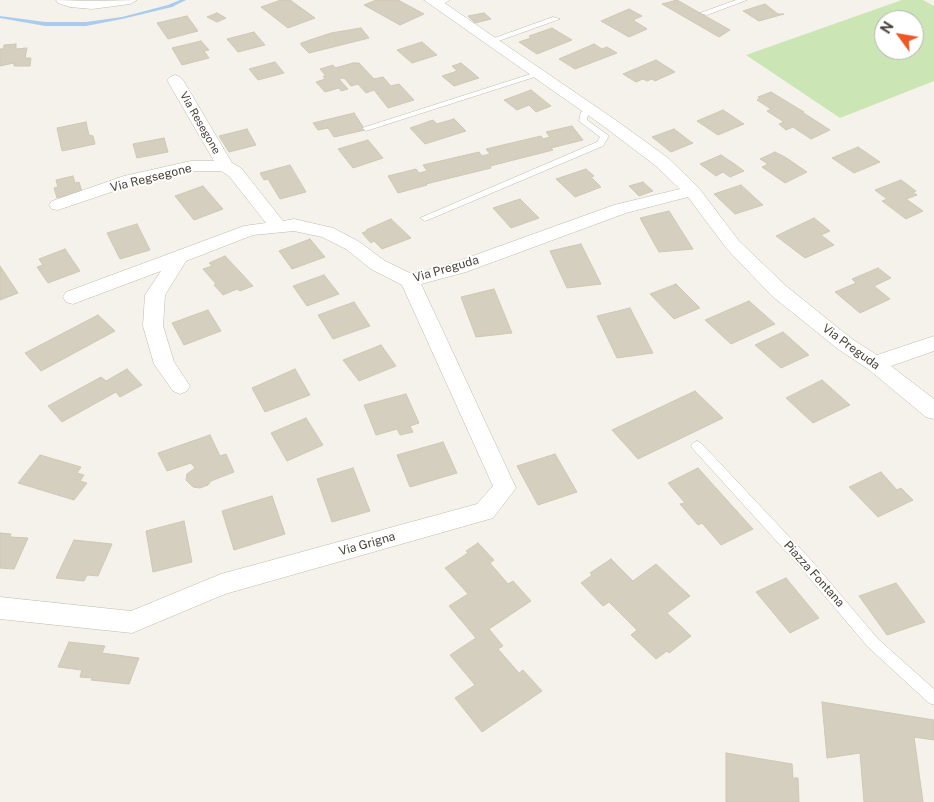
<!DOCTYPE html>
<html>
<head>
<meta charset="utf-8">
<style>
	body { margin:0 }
	#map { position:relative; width:934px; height:802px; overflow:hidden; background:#f4f2ea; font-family:"Public Sans",sans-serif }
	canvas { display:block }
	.north { position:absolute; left:874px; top:10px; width:50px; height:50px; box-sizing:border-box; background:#fff; border:1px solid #b6b4af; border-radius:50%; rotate:302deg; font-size:14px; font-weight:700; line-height:20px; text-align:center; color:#484338 }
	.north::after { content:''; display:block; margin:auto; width:18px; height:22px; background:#f15524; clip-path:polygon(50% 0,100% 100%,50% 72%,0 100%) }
</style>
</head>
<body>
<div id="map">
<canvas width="934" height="802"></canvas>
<div class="north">N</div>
</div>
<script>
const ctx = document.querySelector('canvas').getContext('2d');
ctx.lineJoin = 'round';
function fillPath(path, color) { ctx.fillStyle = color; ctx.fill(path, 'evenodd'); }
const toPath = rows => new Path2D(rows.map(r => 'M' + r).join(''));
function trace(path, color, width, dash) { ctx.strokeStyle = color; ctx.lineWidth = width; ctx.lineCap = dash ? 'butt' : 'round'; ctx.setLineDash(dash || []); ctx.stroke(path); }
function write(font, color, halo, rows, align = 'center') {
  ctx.font = font + ' "Public Sans",sans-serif'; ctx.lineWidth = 4; ctx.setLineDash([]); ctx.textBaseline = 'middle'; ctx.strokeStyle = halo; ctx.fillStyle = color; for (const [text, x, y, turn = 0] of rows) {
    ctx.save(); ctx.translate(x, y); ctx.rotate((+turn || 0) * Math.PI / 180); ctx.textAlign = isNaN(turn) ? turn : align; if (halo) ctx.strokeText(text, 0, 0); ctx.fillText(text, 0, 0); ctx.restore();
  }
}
fillPath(toPath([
	[902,0,923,0,934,6,934,81,840,118,746,55],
	[884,20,914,20,914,50,884,50]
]), '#cbe6b4');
fillPath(toPath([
	[180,0,186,0,172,7,122,19,86,26,45,26,0,18,0,16,45,22,86,22,122,17,168,5,180,0]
]), '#a9ccee');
const building = toPath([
	[281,0,290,0,315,18,288,28,261,7,281,0],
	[376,0,398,0,424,14,400,25,364,5,376,0],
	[677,0,730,30,719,37,662,4,677,0],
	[765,4,778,14,784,14,759,21,743,11,765,4],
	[629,9,642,16,633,20,647,29,629,37,601,21,629,9],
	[217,13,226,18,217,22,207,17,217,13],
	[484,13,491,19,475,23,468,16,484,13],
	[187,16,198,31,168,39,157,23,187,16],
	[361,28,369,38,309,53,301,45,301,43,331,33,361,28],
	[552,28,572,40,537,54,519,42,531,38,529,36,552,28],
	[254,32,265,45,238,52,227,39,254,32],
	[201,41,209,50,204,51,209,58,182,65,172,48,201,41],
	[422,42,437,55,412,63,397,50,422,42],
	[16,44,16,49,27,48,25,58,31,58,30,66,14,66,14,63,0,66,0,49,3,49,4,45,16,44],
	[594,44,602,49,607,47,617,53,575,69,559,59,594,44],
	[656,60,675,72,655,81,652,79,647,81,643,79,636,82,623,74,656,60],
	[275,62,284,73,258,80,249,69,275,62],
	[353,63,359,63,374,79,383,77,391,86,399,84,414,100,388,108,374,90,366,93,358,84,351,86,344,78,339,79,348,89,341,91,339,88,325,92,316,82,325,79,323,76,326,76,320,69,333,65,335,68,353,63],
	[461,63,479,78,454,86,442,76,457,71,452,66,461,63],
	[531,90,551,106,536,112,529,105,517,110,504,100,531,90],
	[771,92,804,112,802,112,830,130,811,139,793,127,786,130,779,124,784,122,767,111,771,109,757,100,760,98,758,97,771,92],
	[723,110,744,124,718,135,697,121,723,110],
	[354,113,365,130,334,137,328,128,318,130,313,123,354,113],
	[454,119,466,131,425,144,410,128,433,120,437,124,454,119],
	[86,122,89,135,93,136,95,144,62,151,57,128,86,122],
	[572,126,583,140,551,148,553,150,490,166,491,168,426,184,427,185,398,193,388,176,416,169,419,173,427,171,423,165,479,152,482,156,490,154,486,149,541,136,543,139,550,137,546,132,572,126],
	[247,129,256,145,229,152,219,136,247,129],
	[674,129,691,142,693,143,671,152,652,137,674,129],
	[164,138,168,152,137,158,133,144,164,138],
	[368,140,383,158,353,168,338,149,368,140],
	[858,147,880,162,854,173,832,158,858,147],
	[775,152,785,157,807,172,785,183,762,167,768,164,760,159,775,152],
	[721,155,736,165,744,171,730,177,723,172,716,176,700,164,721,155],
	[290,165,306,192,280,199,268,179,264,180,260,173,290,165],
	[586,169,594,176,591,177,601,187,575,197,556,179,586,169],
	[73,176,75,183,79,182,82,192,57,198,54,188,58,187,56,180,73,176],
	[901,180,916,191,913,192,917,195,906,199,923,211,906,219,882,201,887,199,875,190,901,180],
	[643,182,653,191,639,196,629,186,643,182],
	[741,185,763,205,735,214,714,194,741,185],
	[203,186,223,209,194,220,175,196,203,186],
	[520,199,539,218,511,228,493,208,520,199],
	[669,211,693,249,659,252,640,218,669,211],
	[814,218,830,231,821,235,834,245,805,258,776,236,814,218],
	[391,219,411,238,382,249,374,241,371,243,362,233,367,231,366,230,391,219],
	[137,224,150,250,120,259,107,233,137,224],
	[310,239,325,257,292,269,279,251,310,239],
	[581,244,601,284,567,288,550,251,581,244],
	[65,249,80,271,48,283,37,267,43,265,39,259,65,249],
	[225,256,241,273,253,286,240,291,237,289,223,295,214,285,216,284,203,269,212,266,209,263,225,256],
	[0,266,18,293,0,300,0,266],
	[878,268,891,278,874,286,890,299,860,313,835,292,856,283,852,279,878,268],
	[324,275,339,294,307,306,293,286,324,275],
	[676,284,700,308,674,319,650,294,676,284],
	[494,289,512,333,476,337,461,297,494,289],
	[749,301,775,324,731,344,705,320,749,301],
	[354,302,370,326,333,339,318,315,354,302],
	[630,308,653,353,617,358,597,316,630,308],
	[208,310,221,331,184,345,172,323,208,310],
	[98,315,115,331,41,371,25,353,98,315],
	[783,332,809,355,781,368,755,345,783,332],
	[381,345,396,366,359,381,343,360,381,345],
	[127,369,142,385,120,397,116,392,62,422,48,406,101,377,106,381,127,369],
	[295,369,310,395,265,412,252,388,295,369],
	[822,380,850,405,813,423,786,398,822,380],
	[695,391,723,418,638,459,612,430,695,391],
	[406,394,419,423,410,426,413,432,400,435,397,429,376,435,364,405,406,394],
	[306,418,323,445,287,461,271,433,306,418],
	[210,435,220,456,226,454,234,472,211,481,208,485,200,488,193,487,186,480,187,474,195,468,191,463,167,471,158,453,210,435],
	[443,442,457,473,410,487,397,455,443,442],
	[555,454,577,492,538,505,517,466,555,454],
	[40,455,81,467,77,473,84,475,80,481,87,483,74,500,18,483,40,455],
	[353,468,370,511,332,522,317,479,353,468],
	[698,468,753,529,721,545,702,523,698,525,680,504,685,503,668,483,698,468],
	[881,472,897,490,901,488,913,500,878,517,849,487,881,472],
	[272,496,285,534,234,550,222,511,272,496],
	[184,521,192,562,153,572,146,531,184,521],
	[0,533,11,534,10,537,28,538,14,569,0,568,0,533],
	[74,540,112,544,98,576,87,575,84,581,56,578,74,540],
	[478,543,494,560,490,563,508,584,513,581,531,601,489,629,503,646,498,649,519,673,523,670,542,691,482,732,455,698,475,685,450,655,476,638,449,606,468,594,445,568,468,553,466,551,478,543],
	[611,559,633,581,656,564,690,596,667,613,691,636,669,653,667,651,656,659,631,635,637,630,609,602,603,606,581,583,592,575,590,573,611,559],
	[786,578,819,618,790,633,756,592,786,578],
	[896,583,925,622,887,635,859,596,896,583],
	[69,642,105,646,102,653,139,658,129,684,91,680,93,678,80,677,82,670,58,667,69,642],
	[822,702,934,720,934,740,914,737,923,802,864,802,860,753,827,758,822,702],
	[726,753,792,764,793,778,798,778,799,802,726,802,726,753]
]);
fillPath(building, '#d5cfbf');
trace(building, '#d0c7b3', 1);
const service = toPath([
	[440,0,450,0,440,6,434,6,434,2,440,0],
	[736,0,747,0,707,15,700,13,736,0],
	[553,17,560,19,493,43,486,41,553,17],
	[537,72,544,74,369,130,366,131,362,128,537,72],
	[591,107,595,110,588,115,587,120,609,136,603,146,428,220,425,221,420,218,597,142,600,137,579,121,581,112,591,107],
	[697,441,701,443,811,560,878,639,934,689,934,705,929,703,868,647,801,568,693,449,691,446,693,443,697,441]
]);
const minor = toPath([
	[56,0,92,1,137,0,130,4,92,9,70,7,58,3,56,0],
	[424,0,440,0,614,119,668,158,698,187,739,241,786,286,852,339,877,355,934,336,934,351,891,366,934,399,934,419,926,417,868,369,838,349,772,296,727,249,688,197,626,213,466,272,421,284,516,488,493,518,225,594,132,633,0,619,0,597,131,611,221,574,477,504,493,486,402,285,371,269,346,249,322,237,294,231,253,235,186,261,165,295,163,326,174,362,190,386,187,391,180,394,173,391,154,364,143,326,145,295,161,271,73,304,66,302,63,297,66,292,244,226,266,223,229,176,221,171,191,171,135,184,58,210,52,209,49,205,52,201,124,176,191,161,214,161,167,80,170,77,175,75,180,77,183,80,232,163,241,168,283,221,294,219,333,228,358,241,385,261,412,274,453,263,614,205,680,189,656,166,602,125,424,0]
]);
trace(service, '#bfbaac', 1);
trace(minor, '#bfbaac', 1);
fillPath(service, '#fff');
fillPath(minor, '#fff');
write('11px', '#484338', '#fff', [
	["Via Resegone",200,123,60]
]);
write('12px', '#484338', '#fff', [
	["Via Regsegone",151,178,-14],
	["Via Preguda",446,269,-16],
	["Via Preguda",851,347,36],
	["Via Grigna",367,544,-16],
	["Piazza Fontana",814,574,48]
]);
</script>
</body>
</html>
